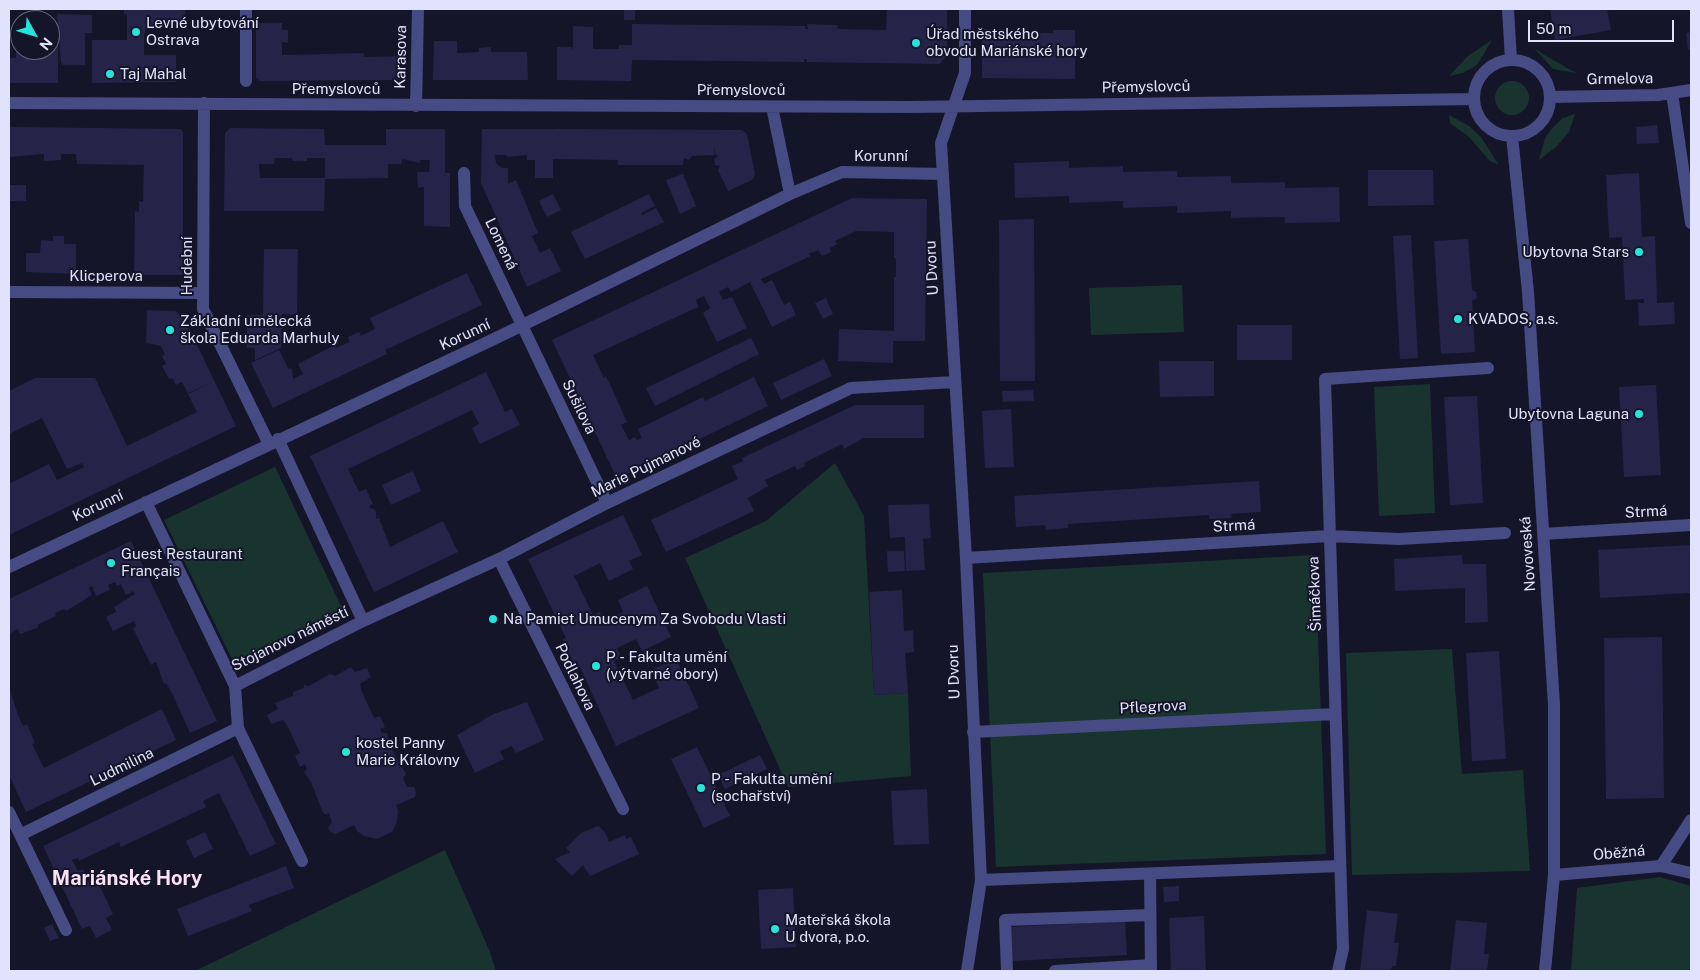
<!DOCTYPE html>
<html>
<head>
<meta charset="utf-8">
<style>
	body { margin:0 }
	#map { position:relative; width:1700px; height:980px; overflow:hidden; background:#15152a; font-family:"Public Sans",sans-serif }
	canvas { display:block }
	.frame { position:absolute; inset:0; border:10px solid #e1e2fb; pointer-events:none }
	.north { position:absolute; left:10px; top:10px; width:50px; height:50px; box-sizing:border-box; background:#15152a; border:1px solid #67677e; border-radius:50%; rotate:129deg; font-size:14px; font-weight:700; line-height:20px; text-align:center; color:#e1e2fb }
	.north::after { content:''; display:block; margin:auto; width:18px; height:22px; background:#26e3db; clip-path:polygon(50% 0,100% 100%,50% 72%,0 100%) }
	.scale { position:absolute; left:1528px; top:20px; width:146px; height:22px; box-sizing:border-box; border:2px solid #e1e2fb; border-top:0; padding-left:6px; font-size:15px; line-height:18px; white-space:nowrap; color:#e1e2fb; -webkit-text-stroke:4px #15152a; paint-order:stroke }
</style>
</head>
<body>
<div id="map">
<canvas width="1700" height="980"></canvas>
<div class="frame"></div>
<div class="north">N</div>
<div class="scale">50 m</div>
</div>
<script>
const ctx = document.querySelector('canvas').getContext('2d');
ctx.lineJoin = 'round';
function fillPath(path, color) { ctx.fillStyle = color; ctx.fill(path, 'evenodd'); }
const toPath = rows => new Path2D(rows.map(r => 'M' + r).join(''));
function trace(path, color, width, dash) { ctx.strokeStyle = color; ctx.lineWidth = width; ctx.lineCap = dash ? 'butt' : 'round'; ctx.setLineDash(dash || []); ctx.stroke(path); }
function write(font, color, halo, rows, align = 'center') {
  ctx.font = font + ' "Public Sans",sans-serif'; ctx.lineWidth = 4; ctx.setLineDash([]); ctx.textBaseline = 'middle'; ctx.strokeStyle = halo; ctx.fillStyle = color; for (const [text, x, y, turn = 0] of rows) {
    ctx.save(); ctx.translate(x, y); ctx.rotate((+turn || 0) * Math.PI / 180); ctx.textAlign = isNaN(turn) ? turn : align; if (halo) ctx.strokeText(text, 0, 0); ctx.fillText(text, 0, 0); ctx.restore();
  }
}
fillPath(toPath([
	[1492,40,1477,65,1463,73,1449,76,1468,56],
	[1534,48,1543,54,1576,73,1553,69],
	'1495 98a17 17 0 1 1 34 0a17 17 0 1 1-34 0Z',
	[1575,114,1569,132,1556,147,1539,160,1545,138,1554,126,1563,118],
	[1449,115,1469,126,1481,137,1498,164,1490,161,1469,137,1450,123],
	[1182,285,1184,332,1091,335,1089,288],
	[1430,384,1435,513,1379,516,1374,387],
	[835,463,864,516,874,695,908,693,911,776,788,787,685,558,766,521],
	[275,467,343,610,234,663,164,520],
	[1315,555,1326,854,996,867,983,573],
	[1452,649,1462,774,1523,770,1530,871,1352,875,1346,653],
	[445,850,490,952,496,971,195,971],
	[1660,877,1691,886,1691,971,1571,971,1577,888]
]), '#19332e');
fillPath(toPath([
	[124,9,185,9,184,28,146,29,144,35,144,55,176,55,176,82,92,83,92,40,127,40,127,14,124,14],
	[624,9,635,9,635,20,624,20],
	[887,9,947,9,947,56,939,64,807,62,807,59,804,59,804,62,632,60,631,81,557,80,557,47,571,47,573,50,573,26,593,27,593,49,619,49,619,45,632,45,632,24,805,26,805,29,808,29,807,24,837,25,838,29,886,30],
	[1550,9,1607,9,1611,30,1555,40],
	[57,14,92,15,92,33,85,33,85,65,63,65,61,62],
	[256,23,282,23,282,30,288,30,288,43,282,42,282,55,364,53,364,57,402,56,402,80,260,81,256,78],
	[982,29,1004,29,1004,33,1053,33,1053,30,1075,30,1075,79,982,78],
	[1691,32,1691,51,1688,49,1686,33],
	[434,41,457,41,457,53,479,52,479,48,491,47,491,52,527,52,528,80,433,80],
	[50,45,58,46,58,83,9,83,9,58,16,58,16,52,20,48,20,50,50,50],
	[1657,125,1659,143,1637,144,1636,127],
	[9,127,181,129,183,133,183,275,134,275,135,211,139,212,139,201,143,202,144,165,77,164,76,154,61,154,61,160,44,161,44,154,9,157],
	[230,128,324,129,325,145,386,145,386,129,445,129,445,173,450,173,450,227,424,226,424,187,418,188,417,172,429,172,430,160,420,160,420,163,402,159,401,164,388,164,388,178,325,179,325,158,307,158,307,161,293,161,292,158,275,158,274,164,259,164,260,178,325,178,324,211,224,211,225,133],
	[482,129,553,129,554,131,554,129,742,130,747,134,755,174,752,180,728,191,718,170,720,166,715,165,714,159,718,156,715,154,715,145,714,155,692,156,689,160,684,158,683,165,618,165,618,160,553,159,553,178,535,178,535,160,527,160,527,155,507,157,507,155,495,155,496,163,502,168,508,168,508,184,516,180,538,233,532,236,540,253,550,248,561,271,527,287,481,183],
	[1069,161,1069,168,1123,166,1123,172,1177,171,1177,177,1231,176,1231,183,1285,182,1285,188,1339,187,1340,222,1285,223,1285,217,1231,218,1231,211,1177,213,1177,206,1123,208,1123,201,1069,203,1069,196,1015,198,1014,163],
	[1368,170,1433,170,1434,205,1368,206],
	[1639,173,1642,237,1655,236,1657,303,1674,302,1675,324,1639,326,1638,303,1644,303,1644,299,1625,300,1622,237,1609,238,1606,175],
	[683,174,696,206,680,214,666,180],
	[9,185,26,185,26,201,9,201],
	[553,194,561,210,547,217,539,201],
	[649,194,655,206,641,213,642,215,656,208,664,222,585,259,571,232],
	[852,198,927,199,925,341,893,341,893,363,838,361,839,329,894,331,894,277,896,277,896,258,894,258,894,232,856,231,835,241,837,244,830,248,831,252,822,256,818,250,809,254,811,256,761,279,764,284,772,280,784,305,790,302,796,315,772,327,750,282,731,292,728,287,719,292,723,300,732,297,747,328,717,342,703,313,710,308,704,296,696,300,698,307,593,355,604,378,606,376,627,422,621,425,629,440,635,437,637,440,642,438,638,429,703,397,705,401,754,377,768,406,617,479,552,340],
	[1034,219,1035,381,1000,381,999,220],
	[1411,235,1418,358,1400,359,1393,236],
	[53,236,64,236,64,244,76,244,76,274,26,272,26,253,40,253,41,240,53,241],
	[1468,239,1472,290,1476,292,1477,298,1472,301,1475,352,1441,354,1434,241],
	[264,249,298,249,297,315,282,314,281,348,255,360,255,348,247,348,247,315,263,315],
	[467,273,482,305,385,350,387,354,273,408,251,363,279,350,288,368,292,369,293,379,303,374,298,364,335,345,336,348,350,342,348,337,359,332,361,336,375,329,370,318],
	[826,298,833,314,823,319,815,303],
	[147,310,176,311,184,318,236,426,9,535,9,484,49,464,57,480,84,467,82,463,67,469,42,418,9,434,9,391,35,378,95,378,127,446,197,412,188,394,213,382,188,393,182,382,176,385,172,378,169,379,162,366,166,364,162,356,165,355,161,346,146,343],
	[1237,325,1292,325,1292,360,1237,360],
	[751,338,759,354,655,406,646,388],
	[824,359,832,376,781,400,773,383],
	[1159,361,1214,361,1214,396,1160,397],
	[486,372,505,412,512,409,520,425,480,444,472,428,479,424,472,410,348,469,359,492,366,489,373,504,369,506,370,508,374,509,376,512,376,519,379,518,390,547,443,521,458,552,374,592,310,456],
	[1656,385,1661,475,1624,477,1619,387],
	[1033,390,1034,401,1003,402,1002,391],
	[1477,396,1483,503,1450,505,1444,397],
	[855,405,924,405,924,438,863,438,844,449,842,444,804,463,805,466,797,470,795,466,765,480,768,486,748,498,754,511,666,552,651,520,738,479,732,466,743,461,742,458],
	[1011,409,1014,467,985,468,982,411],
	[413,471,421,491,391,505,382,485],
	[1259,481,1261,512,1231,514,1232,518,1209,519,1209,515,1068,524,1068,528,1046,530,1045,525,1016,527,1014,496],
	[929,504,931,538,923,539,925,570,906,571,905,537,890,538,888,505],
	[623,515,642,555,629,561,633,569,609,581,600,563,574,576,593,615,600,612,604,621,623,612,618,600,647,586,671,637,642,651,636,639,617,648,621,657,614,661,633,700,659,688,651,670,676,659,699,708,616,746,580,667,577,668,566,648,563,639,566,638,528,559],
	[131,541,217,721,190,733,172,693,166,683,164,684,156,662,151,665,133,628,136,626,134,621,113,631,106,617,116,612,114,607,135,594,133,591,126,595,121,584,117,586,115,582,108,585,110,590,96,596,92,586,89,588,92,595,66,611,64,609,55,613,56,616,39,624,37,628,20,634,18,629,9,634,9,599],
	[1691,545,1691,593,1600,598,1598,550],
	[887,551,904,551,905,571,888,572],
	[1462,555,1463,564,1486,564,1488,622,1465,623,1465,588,1395,591,1394,559],
	[902,590,904,631,913,630,914,652,905,653,908,693,874,695,869,592],
	[1662,637,1664,798,1606,799,1604,638],
	[1499,651,1506,759,1472,761,1466,653],
	[351,667,355,672,367,668,371,677,360,684,362,692,374,718,380,716,385,727,380,729,382,733,387,733,389,744,406,774,403,778,407,787,414,787,416,792,415,797,396,805,398,811,397,822,392,832,377,839,364,836,357,831,354,825,335,834,331,832,328,828,332,822,328,812,327,815,323,813,311,782,304,772,307,769,305,764,300,767,295,756,300,753,288,727,283,720,271,724,267,715,278,709,275,703,293,696,293,692,304,688,304,685,309,686,330,674,335,676],
	[9,687,18,715,23,726,27,724,35,743,32,744,44,768,162,709,176,740,26,812,9,775],
	[527,702,544,740,516,753,512,746,500,751,504,759,475,773,457,735,494,714],
	[697,747,730,816,704,828,671,759],
	[233,755,276,844,250,856,219,793,203,801,206,807,121,847,119,842,79,861,78,858,72,860,78,871,83,869,90,884,97,880,113,914,106,918,112,930,96,938,90,926,82,929,43,846],
	[760,755,767,769,725,789,718,775],
	[927,789,929,844,894,845,891,791],
	[598,826,605,832,609,842,625,835,626,839,631,837,639,854,590,876,583,865,572,876,555,859,570,852,566,848,581,833],
	[205,832,213,849,194,858,186,841],
	[286,866,294,888,249,905,252,911,188,936,177,909],
	[1179,886,1179,901,1164,902,1163,887],
	[793,888,796,947,761,949,758,890],
	[1367,910,1398,914,1394,943,1399,943,1396,966,1392,966,1391,971,1360,971],
	[1204,916,1206,971,1171,971,1169,918],
	[1456,920,1487,923,1484,954,1489,954,1487,971,1450,971],
	[1125,921,1127,955,1012,961,1010,927],
	[52,924,59,938,50,941,44,928]
]), '#252348');
trace(toPath([
	[246,9,246,81],
	[965,9,965,73,941,143,966,558,981,880,967,971],
	[1508,9,1511,60],
	'1474 98a38 38 0 1 1 76 0a38 38 0 1 1-76 0Z',
	[1672,93,1691,223],
	[1550,97,1658,95,1691,90],
	[9,103,910,107,1474,99],
	[204,103,203,309,269,444],
	[416,106,418,9],
	[772,107,790,194],
	[1512,136,1528,292,1554,705,1554,875,1545,971],
	[464,173,465,206,607,503],
	[9,292,203,293],
	[278,439,363,621],
	[146,502,235,686,238,728,302,861],
	[1543,534,1691,525],
	[966,558,1329,536,1399,539,1505,533],
	[499,559,623,809],
	[9,567,492,340,790,194,842,172,943,174],
	[235,686,363,621,499,559,607,503,851,388,954,382],
	[973,732,1335,714],
	[9,812,66,930],
	[20,835,238,728],
	[1661,866,1691,873],
	[1150,874,1151,971],
	[1554,875,1661,866,1691,820],
	[981,880,1340,866],
	[1007,971,1005,920,1149,915],
	[1055,971,1151,965],
	[1338,971,1343,949,1325,379,1488,368]
]), '#464c83', 12);
for (const [x, y, r, color] of [
	[136,32,5,"#26e3db"],
	[916,43,5,"#26e3db"],
	[110,74,5,"#26e3db"],
	[1639,252,5,"#26e3db"],
	[1458,319,5,"#26e3db"],
	[170,330,5,"#26e3db"],
	[1639,414,5,"#26e3db"],
	[111,563,5,"#26e3db"],
	[493,619,5,"#26e3db"],
	[596,666,5,"#26e3db"],
	[346,752,5,"#26e3db"],
	[701,788,5,"#26e3db"],
	[775,929,5,"#26e3db"]
]) { const dot = new Path2D(); dot.arc(x, y, r, 0, 2 * Math.PI); ctx.fillStyle = color; ctx.fill(dot); trace(dot, '#15152a', 2); }
write('15px', '#e1e2fb', '#15152a', [
	["Levné ubytování",146,23],
	["Ostrava",146,40],
	["Úřad městského",926,34],
	["obvodu Mariánské hory",926,51],
	["Taj Mahal",120,74],
	["Ubytovna Stars",1629,252,"right"],
	["KVADOS, a.s.",1468,319],
	["Základní umělecká",180,321],
	["škola Eduarda Marhuly",180,338],
	["Ubytovna Laguna",1629,414,"right"],
	["Guest Restaurant",121,554],
	["Français",121,571],
	["Na Pamiet Umucenym Za Svobodu Vlasti",503,619],
	["P - Fakulta umění",606,657],
	["(výtvarné obory)",606,674],
	["kostel Panny",356,743],
	["Marie Královny",356,760],
	["P - Fakulta umění",711,779],
	["(sochařství)",711,796],
	["Mateřská škola",785,920],
	["U dvora, p.o.",785,937]
], 'left');
write('15px', '#e1e2fb', '#15152a', [
	["Karasova",401,57,-89],
	["Grmelova",1620,79,-1],
	["Přemyslovců",1146,87,-1],
	["Přemyslovců",336,89],
	["Přemyslovců",741,90],
	["Korunní",881,156],
	["Lomená",501,244,64],
	["Hudební",187,266,-90],
	["U Dvoru",932,268,-93],
	["Klicperova",106,276],
	["Korunní",465,335,-25],
	["Sušilova",579,407,64],
	["Marie Pujmanové",646,467,-26],
	["Korunní",98,506,-25],
	["Strmá",1646,512,-3],
	["Strmá",1234,526,-3],
	["Novoveská",1528,554,-94],
	["Šimáčkova",1315,594,-92],
	["Stojanovo náměstí",290,639,-26],
	["U Dvoru",954,672,-92],
	["Podlahova",575,677,64],
	["Pflegrova",1153,707,-3],
	["Ludmilina",122,767,-26],
	["Oběžná",1619,853,-5]
]);
write('bold 20px', '#fbe3f6', '#15152a', [
	["Mariánské Hory",127,879]
]);
</script>
</body>
</html>
